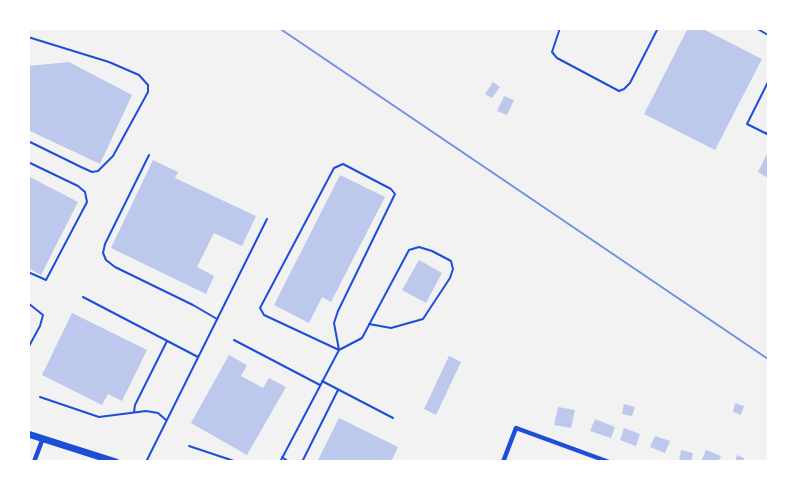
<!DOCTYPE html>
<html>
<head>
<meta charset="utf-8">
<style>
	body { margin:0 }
	#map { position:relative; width:797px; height:490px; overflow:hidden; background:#f2f2f2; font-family:"Noto Sans",sans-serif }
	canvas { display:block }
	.frame { position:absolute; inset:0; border:30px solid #fff; pointer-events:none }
</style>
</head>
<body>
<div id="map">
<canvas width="797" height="490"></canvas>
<div class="frame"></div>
</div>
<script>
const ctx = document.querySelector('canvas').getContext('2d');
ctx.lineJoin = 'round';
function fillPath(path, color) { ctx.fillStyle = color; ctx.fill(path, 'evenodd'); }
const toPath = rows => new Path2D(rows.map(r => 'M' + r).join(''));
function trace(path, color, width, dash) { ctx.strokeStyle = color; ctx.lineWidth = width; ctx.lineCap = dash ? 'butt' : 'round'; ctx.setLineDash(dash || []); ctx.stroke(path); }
fillPath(toPath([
	[688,28,701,28,762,59,715,150,644,114],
	[69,62,132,95,100,164,28,130,28,66],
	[493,82,500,87,492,98,485,94],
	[504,96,514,100,507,115,497,111],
	[768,152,768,178,758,172],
	[153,160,178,172,175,178,256,216,242,246,214,233,197,267,214,276,206,294,111,248],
	[340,175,385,197,331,302,322,297,309,323,274,305],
	[28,176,78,202,41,275,28,268],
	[419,260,442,273,426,303,402,290],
	[72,313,147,350,122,401,108,394,102,405,42,375],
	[229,355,247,365,241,376,263,388,269,378,286,387,247,455,191,423],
	[449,356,461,362,436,415,424,409],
	[735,403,744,406,741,415,733,412],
	[624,404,635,407,632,416,622,414],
	[558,407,575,410,571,428,554,425],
	[339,418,398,447,391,462,317,462],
	[595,419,615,427,611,438,590,431],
	[624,428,640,434,636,446,620,440],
	[655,436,670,441,665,453,650,447],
	[681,450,693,453,691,462,679,461],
	[706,450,721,456,718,462,701,462],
	[737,455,744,458,743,462,735,462]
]), '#bdc9ec');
trace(toPath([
	[560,28,552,52,557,58,619,91,624,89,630,83,658,28],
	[756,28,768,35],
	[28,37,109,62,139,75,148,85,148,92,113,156,98,171,92,172,81,167,28,141],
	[768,82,747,124,767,134,768,131],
	[149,155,105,244,103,253,106,260,115,267,193,305,217,319],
	[28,162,78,186,85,192,87,202,46,280,28,272],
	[343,164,391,189,395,194,338,311,334,323,339,350,264,315,260,308,334,168,343,164],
	[83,297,198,357],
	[28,303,43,315,40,326,28,348],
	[234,340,320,385],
	[339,350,362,338,409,250,419,247,432,251,451,261,453,269,450,278,423,319,391,328,369,324],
	[322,381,393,418],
	[40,397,99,417,146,411,158,413,166,420],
	[134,412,135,405,167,341],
	[189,446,237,462],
	[282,457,289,462],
	[146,462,267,219],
	[280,462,339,350],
	[302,462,338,390]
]), '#1d4ed8', 2);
trace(toPath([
	[34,462,43,438],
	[503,462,516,428,609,462]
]), '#1d4ed8', 4.5);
trace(toPath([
	[28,434,116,462]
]), '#1d4ed8', 7);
trace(toPath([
	[279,28,768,359]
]), '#7290e2', 2);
</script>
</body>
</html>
